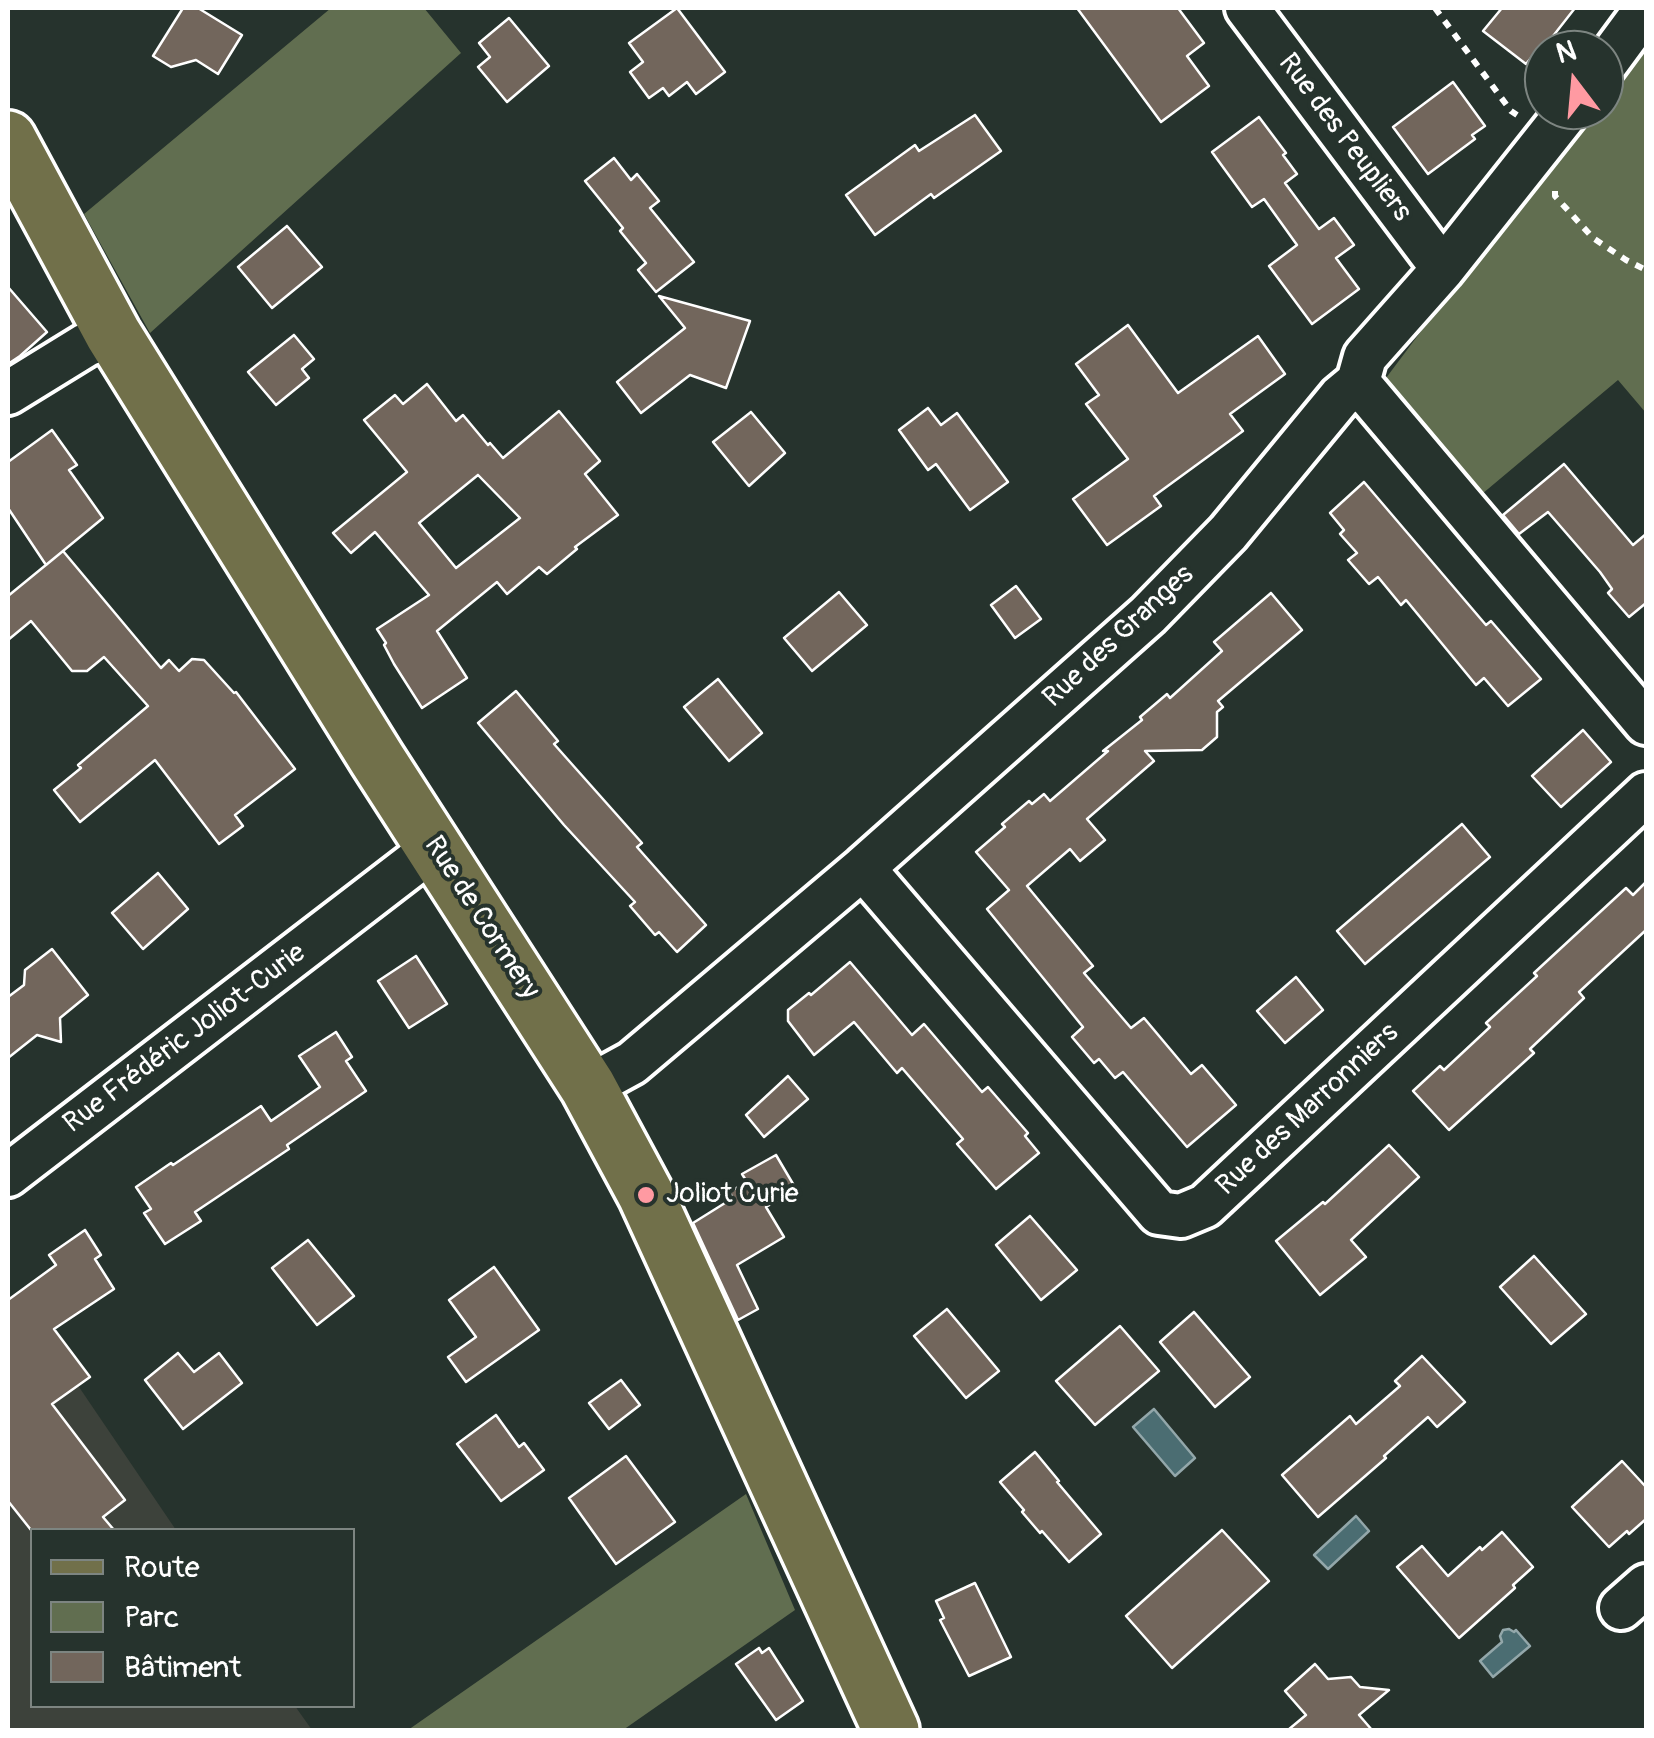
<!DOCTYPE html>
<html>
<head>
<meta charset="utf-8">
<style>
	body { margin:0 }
	#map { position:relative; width:1654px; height:1738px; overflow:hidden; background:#26332d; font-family:Pangolin,sans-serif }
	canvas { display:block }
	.frame { position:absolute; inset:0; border:10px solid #fff; pointer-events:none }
	.legend { position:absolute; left:30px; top:1528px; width:325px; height:180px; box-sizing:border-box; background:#26332d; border:2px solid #7d8581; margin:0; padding:12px 18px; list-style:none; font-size:30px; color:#fff }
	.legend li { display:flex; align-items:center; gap:20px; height:50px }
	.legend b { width:50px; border:2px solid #7d8581 }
	.north { position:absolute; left:1524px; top:30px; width:100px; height:100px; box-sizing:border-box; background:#26332d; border:2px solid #7d8581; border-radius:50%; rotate:344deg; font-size:28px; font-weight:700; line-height:40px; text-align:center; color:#fff }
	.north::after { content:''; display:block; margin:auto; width:35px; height:45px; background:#ff9aa2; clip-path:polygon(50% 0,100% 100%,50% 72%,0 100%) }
</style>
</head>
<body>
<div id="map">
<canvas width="1654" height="1738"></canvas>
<div class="frame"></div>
<ul class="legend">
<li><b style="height:12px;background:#71704a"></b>Route</li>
<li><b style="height:28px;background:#616e50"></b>Parc</li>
<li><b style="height:28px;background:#72665c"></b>Bâtiment</li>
</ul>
<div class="north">N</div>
</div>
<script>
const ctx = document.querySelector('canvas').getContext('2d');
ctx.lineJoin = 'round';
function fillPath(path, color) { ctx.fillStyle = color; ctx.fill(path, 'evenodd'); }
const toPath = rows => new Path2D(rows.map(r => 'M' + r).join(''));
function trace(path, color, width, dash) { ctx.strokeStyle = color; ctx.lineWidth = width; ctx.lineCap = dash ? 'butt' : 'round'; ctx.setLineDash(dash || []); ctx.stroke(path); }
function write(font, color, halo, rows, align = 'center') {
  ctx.font = font + ' Pangolin,sans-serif'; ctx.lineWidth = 8; ctx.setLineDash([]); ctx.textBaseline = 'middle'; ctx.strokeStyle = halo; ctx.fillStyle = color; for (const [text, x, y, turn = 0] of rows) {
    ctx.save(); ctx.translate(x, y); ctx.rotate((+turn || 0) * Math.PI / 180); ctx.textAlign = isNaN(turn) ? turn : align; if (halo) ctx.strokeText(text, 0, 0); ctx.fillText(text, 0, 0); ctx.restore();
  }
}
fillPath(toPath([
	[8,1297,79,1387,176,1530,32,1530,32,1706,295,1706,312,1730,8,1730]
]), '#3d423b');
fillPath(toPath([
	[331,8,424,8,461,53,150,333,84,214],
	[1646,31,1646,413,1618,380,1482,494,1386,378,1587,110,1604,110,1604,87],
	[746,1494,795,1610,623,1730,408,1730]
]), '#616e50');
const water = toPath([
	[1154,1409,1195,1458,1175,1476,1133,1427,1154,1409],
	[1356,1516,1369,1531,1328,1569,1314,1555,1356,1516],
	[1509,1629,1514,1632,1516,1630,1530,1646,1493,1677,1480,1661,1502,1642,1500,1636,1503,1630,1509,1629]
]);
fillPath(water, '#4b6d72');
trace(water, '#93a7aa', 2.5);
const building = toPath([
	[183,8,198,8,242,35,218,74,196,60,171,67,153,56,183,8],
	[677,8,725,72,696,94,687,82,669,96,663,88,649,98,630,72,643,62,629,43,677,8],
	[1077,8,1178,8,1204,43,1187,56,1209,86,1161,122,1077,8],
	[1502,8,1575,8,1539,54,1536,52,1526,64,1483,31,1502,8],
	[509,18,549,66,507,102,478,67,490,57,479,43,509,18],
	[1453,82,1485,126,1472,135,1475,139,1428,174,1393,127,1453,82],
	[975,115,1001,151,934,198,931,194,875,235,846,195,915,145,919,151,975,115],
	[1259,117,1286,153,1283,155,1297,174,1285,183,1319,229,1334,218,1354,245,1336,258,1359,289,1312,324,1269,266,1297,245,1264,199,1252,207,1212,152,1259,117],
	[614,158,631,180,637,174,659,201,650,208,694,262,656,292,638,270,646,263,620,231,623,228,585,181,614,158],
	[287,226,322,267,272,308,238,267,287,226],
	[8,287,47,332,20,356,8,364,8,287],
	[659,296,750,321,726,388,690,375,641,413,617,382,685,328,659,296],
	[1128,325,1178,393,1258,336,1285,374,1230,414,1243,431,1154,496,1161,506,1107,545,1073,499,1128,459,1086,404,1099,395,1076,364,1128,325],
	[294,335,314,359,302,369,309,378,276,405,248,372,294,335],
	[427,384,456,421,463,415,488,445,490,443,503,458,559,411,600,461,585,474,618,515,575,547,577,549,547,574,539,567,507,594,497,582,437,631,467,678,422,708,394,664,384,645,386,643,377,629,429,595,375,532,351,553,333,533,407,472,364,420,395,395,403,404,427,384],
	[478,475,520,518,456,568,419,523,478,475],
	[928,408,941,425,957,413,1008,482,970,510,936,464,928,470,899,430,928,408],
	[751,412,785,453,749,486,713,442,751,412],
	[52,430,77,465,69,470,103,518,46,565,8,508,8,462,52,430],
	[1564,464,1633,545,1646,534,1646,603,1629,617,1608,593,1612,589,1600,572,1548,512,1519,534,1503,515,1564,464],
	[1364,482,1486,625,1491,621,1541,679,1508,706,1484,678,1476,685,1406,600,1401,605,1378,577,1369,584,1348,560,1357,553,1340,534,1344,530,1330,513,1364,482],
	[63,551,161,668,169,660,179,671,192,659,204,660,234,693,236,692,295,769,235,815,243,826,219,844,155,760,80,822,54,790,81,768,78,765,148,706,104,657,87,671,72,671,31,621,8,640,8,596,63,551],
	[1016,586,1041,619,1015,638,991,605,1016,586],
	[839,592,867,625,812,671,784,638,839,592],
	[1271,593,1302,630,1218,701,1223,707,1217,712,1217,737,1202,750,1145,751,1154,761,1087,819,1105,840,1080,861,1070,849,1027,886,1093,966,1084,973,1131,1028,1144,1018,1191,1074,1202,1065,1236,1105,1187,1147,1123,1072,1115,1078,1099,1059,1094,1063,1072,1037,1083,1027,987,909,1009,890,976,852,1005,827,1002,824,1029,801,1032,804,1044,794,1050,801,1108,751,1103,751,1142,720,1140,717,1167,694,1170,698,1222,651,1214,642,1271,593],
	[718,679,762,733,729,761,684,707,718,679],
	[516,691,558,741,554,744,642,843,637,847,706,925,677,952,659,932,655,935,630,906,635,902,564,825,478,723,516,691],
	[1583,730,1611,762,1561,807,1532,776,1583,730],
	[1462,824,1490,857,1365,964,1337,931,1462,824],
	[158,873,188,909,143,949,112,913,158,873],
	[1646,882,1646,930,1579,992,1584,998,1530,1049,1534,1053,1449,1130,1413,1091,1440,1066,1444,1070,1490,1027,1486,1023,1537,976,1534,973,1626,888,1633,895,1646,882],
	[52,949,88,995,60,1018,61,1042,37,1035,8,1058,8,997,24,985,25,970,52,949],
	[416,956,447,1004,409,1028,378,981,416,956],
	[850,962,912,1035,924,1024,982,1092,988,1087,1028,1133,1025,1136,1039,1153,996,1189,957,1144,963,1139,902,1068,897,1073,854,1022,814,1055,788,1021,788,1010,809,993,811,995,850,962],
	[1296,977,1323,1010,1285,1043,1257,1011,1296,977],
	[336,1032,352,1057,346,1061,366,1091,287,1145,289,1149,195,1212,201,1221,165,1244,144,1213,151,1209,136,1187,171,1163,173,1165,261,1106,271,1121,320,1087,299,1056,336,1032],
	[788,1076,808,1099,764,1137,746,1115,788,1076],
	[1389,1145,1419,1177,1351,1240,1366,1257,1320,1295,1276,1241,1323,1202,1325,1204,1389,1145],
	[776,1155,796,1189,766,1207,784,1237,737,1265,758,1309,738,1320,693,1223,733,1198,729,1192,747,1182,742,1174,776,1155],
	[1030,1216,1077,1270,1041,1300,996,1245,1030,1216],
	[85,1230,101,1255,95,1259,114,1289,54,1329,90,1377,52,1404,125,1500,103,1517,114,1530,31,1530,8,1501,8,1300,56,1265,49,1255,85,1230],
	[308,1240,354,1296,317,1325,272,1268,308,1240],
	[1534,1256,1586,1314,1551,1344,1500,1287,1534,1256],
	[494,1267,539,1330,466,1382,448,1357,476,1337,449,1300,494,1267],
	[947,1309,999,1371,966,1398,914,1336,947,1309],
	[1194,1312,1250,1377,1215,1407,1160,1342,1194,1312],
	[1120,1326,1159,1371,1095,1425,1056,1381,1120,1326],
	[178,1353,194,1372,219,1353,242,1383,183,1429,145,1380,178,1353],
	[1422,1356,1465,1402,1437,1427,1428,1417,1384,1456,1386,1458,1318,1517,1282,1475,1350,1416,1356,1424,1400,1386,1395,1381,1422,1356],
	[621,1380,640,1405,609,1429,589,1403,621,1380],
	[496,1415,519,1447,524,1443,544,1470,501,1501,457,1444,496,1415],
	[1035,1452,1059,1481,1057,1482,1101,1534,1069,1562,1042,1531,1040,1533,1022,1512,1024,1510,1000,1482,1035,1452],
	[626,1456,675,1522,616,1564,569,1498,626,1456],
	[1622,1461,1646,1487,1646,1519,1629,1534,1627,1531,1609,1547,1572,1507,1622,1461],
	[1222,1530,1269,1581,1172,1668,1126,1616,1222,1530],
	[1502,1532,1533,1567,1513,1585,1515,1588,1459,1638,1397,1567,1422,1546,1448,1576,1480,1547,1482,1550,1502,1532],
	[975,1583,1011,1657,969,1676,940,1620,944,1618,936,1601,975,1583],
	[759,1648,762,1653,769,1648,803,1701,776,1720,736,1664,759,1648],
	[1315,1664,1328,1679,1351,1677,1360,1687,1389,1690,1359,1715,1372,1730,1288,1730,1306,1715,1285,1691,1315,1664]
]);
fillPath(building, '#72665c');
trace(building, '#fff', 2.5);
const minor = toPath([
	[1247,8,1443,269],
	[1604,66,1646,9],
	[1358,382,1646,723],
	[8,393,86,345,113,334],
	[863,868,1159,1213,1181,1216,1205,1206,1646,794],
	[588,1087,632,1063,863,868,1148,615,1228,533,1340,397,1358,382,1365,357,1443,269,1569,110],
	[8,1175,435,847],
	[1621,1608,1646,1586]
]);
const major = toPath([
	[8,139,113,334,377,759,588,1087,646,1195,891,1730]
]);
trace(minor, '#fff', 50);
trace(major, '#fff', 62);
trace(toPath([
	[1435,8,1511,111,1517,115],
	[1555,191,1555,196,1593,238,1626,260,1646,270]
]), '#fff', 6, [8, 8]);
trace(minor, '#26332d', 42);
trace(major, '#71704a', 55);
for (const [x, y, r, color] of [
	[646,1195,10,"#ff9aa2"]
]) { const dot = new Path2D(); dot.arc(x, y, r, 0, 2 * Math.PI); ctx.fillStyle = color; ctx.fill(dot); trace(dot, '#26332d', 4); }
write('28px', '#fff', '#26332d', [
	["Rue des Peupliers",1344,138,53],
	["Rue des Granges",1119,637,-43],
	["Rue de Cormery",481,918,57],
	["Rue Frédéric Joliot-Curie",185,1039,-37],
	["Rue des Marronniers",1308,1110,-43]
]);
write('28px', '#fff', '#26332d', [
	["Joliot Curie",666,1195]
], 'left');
</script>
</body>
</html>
